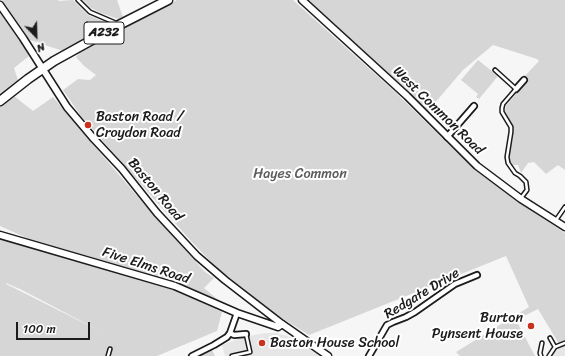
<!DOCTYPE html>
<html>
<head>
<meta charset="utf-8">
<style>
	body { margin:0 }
	#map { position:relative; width:565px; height:356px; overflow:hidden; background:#f6f6f6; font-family:Sriracha,sans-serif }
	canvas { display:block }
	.north { position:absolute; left:16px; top:16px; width:40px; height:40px; -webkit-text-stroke:3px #fff; paint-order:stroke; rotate:157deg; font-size:11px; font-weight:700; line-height:16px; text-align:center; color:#1c1c1c }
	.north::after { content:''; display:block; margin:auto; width:14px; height:18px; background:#1c1c1c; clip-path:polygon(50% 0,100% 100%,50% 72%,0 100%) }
	.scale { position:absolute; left:16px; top:322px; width:74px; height:18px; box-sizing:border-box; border:2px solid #1c1c1c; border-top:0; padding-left:5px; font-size:12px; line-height:14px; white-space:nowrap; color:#1c1c1c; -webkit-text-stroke:3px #fff; paint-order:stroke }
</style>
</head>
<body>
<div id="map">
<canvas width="565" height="356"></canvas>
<div class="north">N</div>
<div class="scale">100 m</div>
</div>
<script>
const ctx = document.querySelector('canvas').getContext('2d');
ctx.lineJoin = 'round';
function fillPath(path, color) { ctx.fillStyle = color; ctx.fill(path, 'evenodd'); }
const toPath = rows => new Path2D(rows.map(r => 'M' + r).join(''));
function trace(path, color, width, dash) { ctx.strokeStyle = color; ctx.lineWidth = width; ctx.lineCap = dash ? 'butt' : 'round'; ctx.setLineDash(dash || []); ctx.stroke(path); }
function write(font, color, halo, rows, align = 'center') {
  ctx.font = font + ' Sriracha,sans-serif'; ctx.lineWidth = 4; ctx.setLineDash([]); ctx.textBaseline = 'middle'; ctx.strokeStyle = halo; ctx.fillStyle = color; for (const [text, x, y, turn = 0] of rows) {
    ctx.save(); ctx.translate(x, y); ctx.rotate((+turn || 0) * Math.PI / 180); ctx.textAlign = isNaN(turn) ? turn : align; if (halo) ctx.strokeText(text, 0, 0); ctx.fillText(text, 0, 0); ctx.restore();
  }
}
fillPath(toPath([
	[265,333,276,333,287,336,320,356,225,356,222,345,243,337],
	[565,346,565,356,550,356,551,353]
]), '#e6e6e6');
fillPath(toPath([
	[2,0,58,0,59,1,73,0,88,15,112,25,63,51,30,40],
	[83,0,117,0,123,17,118,19,101,13,91,8],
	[177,0,293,0,393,90,475,170,527,208,565,233,565,341,559,344,538,309,516,320,535,356,460,356,456,352,529,307,506,256,309,335,277,315,216,267,190,240,81,116,63,90,78,79,90,80,96,75,84,66,76,57,82,50],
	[309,0,565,0,565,170,558,165,546,174,534,162,528,163,521,173,518,165,511,165,509,161,509,154,513,139,514,129,505,111,506,106,526,81,523,78,539,61,537,59,493,45,463,70,428,111],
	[0,12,22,44,29,56,14,68,18,80,0,93],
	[478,60,498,76,479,99,476,97,478,94,461,80],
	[14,96,33,111,53,97,83,133,145,205,205,272,214,278,204,288,223,304,167,280,38,243,0,226,0,106],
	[0,235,27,246,172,289,222,312,217,331,157,356,0,356],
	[6,283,22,290,102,332,6,284],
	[211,348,215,356,194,356]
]), '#d6d6d6');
const lane = toPath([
	[78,0,90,12,118,24],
	[495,70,516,89,503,104,502,108,502,112,511,127,511,132,507,157,508,163,515,173,520,176,526,182,527,190,521,198],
	[556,220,565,207],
	[550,338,555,347],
	[108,356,110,349],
	[232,356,250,352,246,334],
	[541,356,540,353,542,343],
	[549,356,555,347,565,343]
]);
const street = toPath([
	[516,89,524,80],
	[447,137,474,106],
	[230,333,234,335,246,334],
	[192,356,214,345,227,337,230,333,237,313],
	[369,356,387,325,393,322,406,317,415,312,455,284,477,275]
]);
const secondary = toPath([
	[302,0,407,96,477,166,521,199,565,227],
	[0,5,23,38,67,107,94,139,122,169,157,213,197,256,225,280,282,324,328,356],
	[0,235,175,286,237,313,278,327,282,324]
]);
const highway = toPath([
	[0,101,28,79,54,61,119,25,168,0]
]);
trace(lane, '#1c1c1c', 5.5);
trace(street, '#1c1c1c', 8);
trace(secondary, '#1c1c1c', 9);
trace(highway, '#1c1c1c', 11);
trace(lane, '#fff', 2.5);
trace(street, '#fff', 4.5);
trace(secondary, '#fff', 6);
trace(highway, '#fff', 8);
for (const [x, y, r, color] of [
	[88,125,4,"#c8321e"],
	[531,326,4,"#c8321e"],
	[262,343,4,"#c8321e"]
]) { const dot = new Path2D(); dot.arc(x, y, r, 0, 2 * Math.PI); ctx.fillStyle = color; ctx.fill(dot); trace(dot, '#fff', 1.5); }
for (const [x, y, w] of [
	[104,33,40]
]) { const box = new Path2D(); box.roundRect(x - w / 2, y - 11, w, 22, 3); ctx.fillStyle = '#fff'; ctx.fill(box); trace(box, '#1c1c1c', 1); }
write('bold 13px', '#1c1c1c', null, [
	["A232",104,33]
]);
write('14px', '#1c1c1c', '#fff', [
	["West Common Road",438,111,44],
	["Baston Road",155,190,50],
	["Five Elms Road",146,266,18],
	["Redgate Drive",422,294,-31]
]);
write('14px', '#1c1c1c', '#fff', [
	["Baston Road /",96,117],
	["Croydon Road",96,133],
	["Burton",523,318,"right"],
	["Pynsent House",523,334,"right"],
	["Baston House School",270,343]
], 'left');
write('14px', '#5d5d5d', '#fff', [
	["Hayes Common",300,174]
]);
</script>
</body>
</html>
